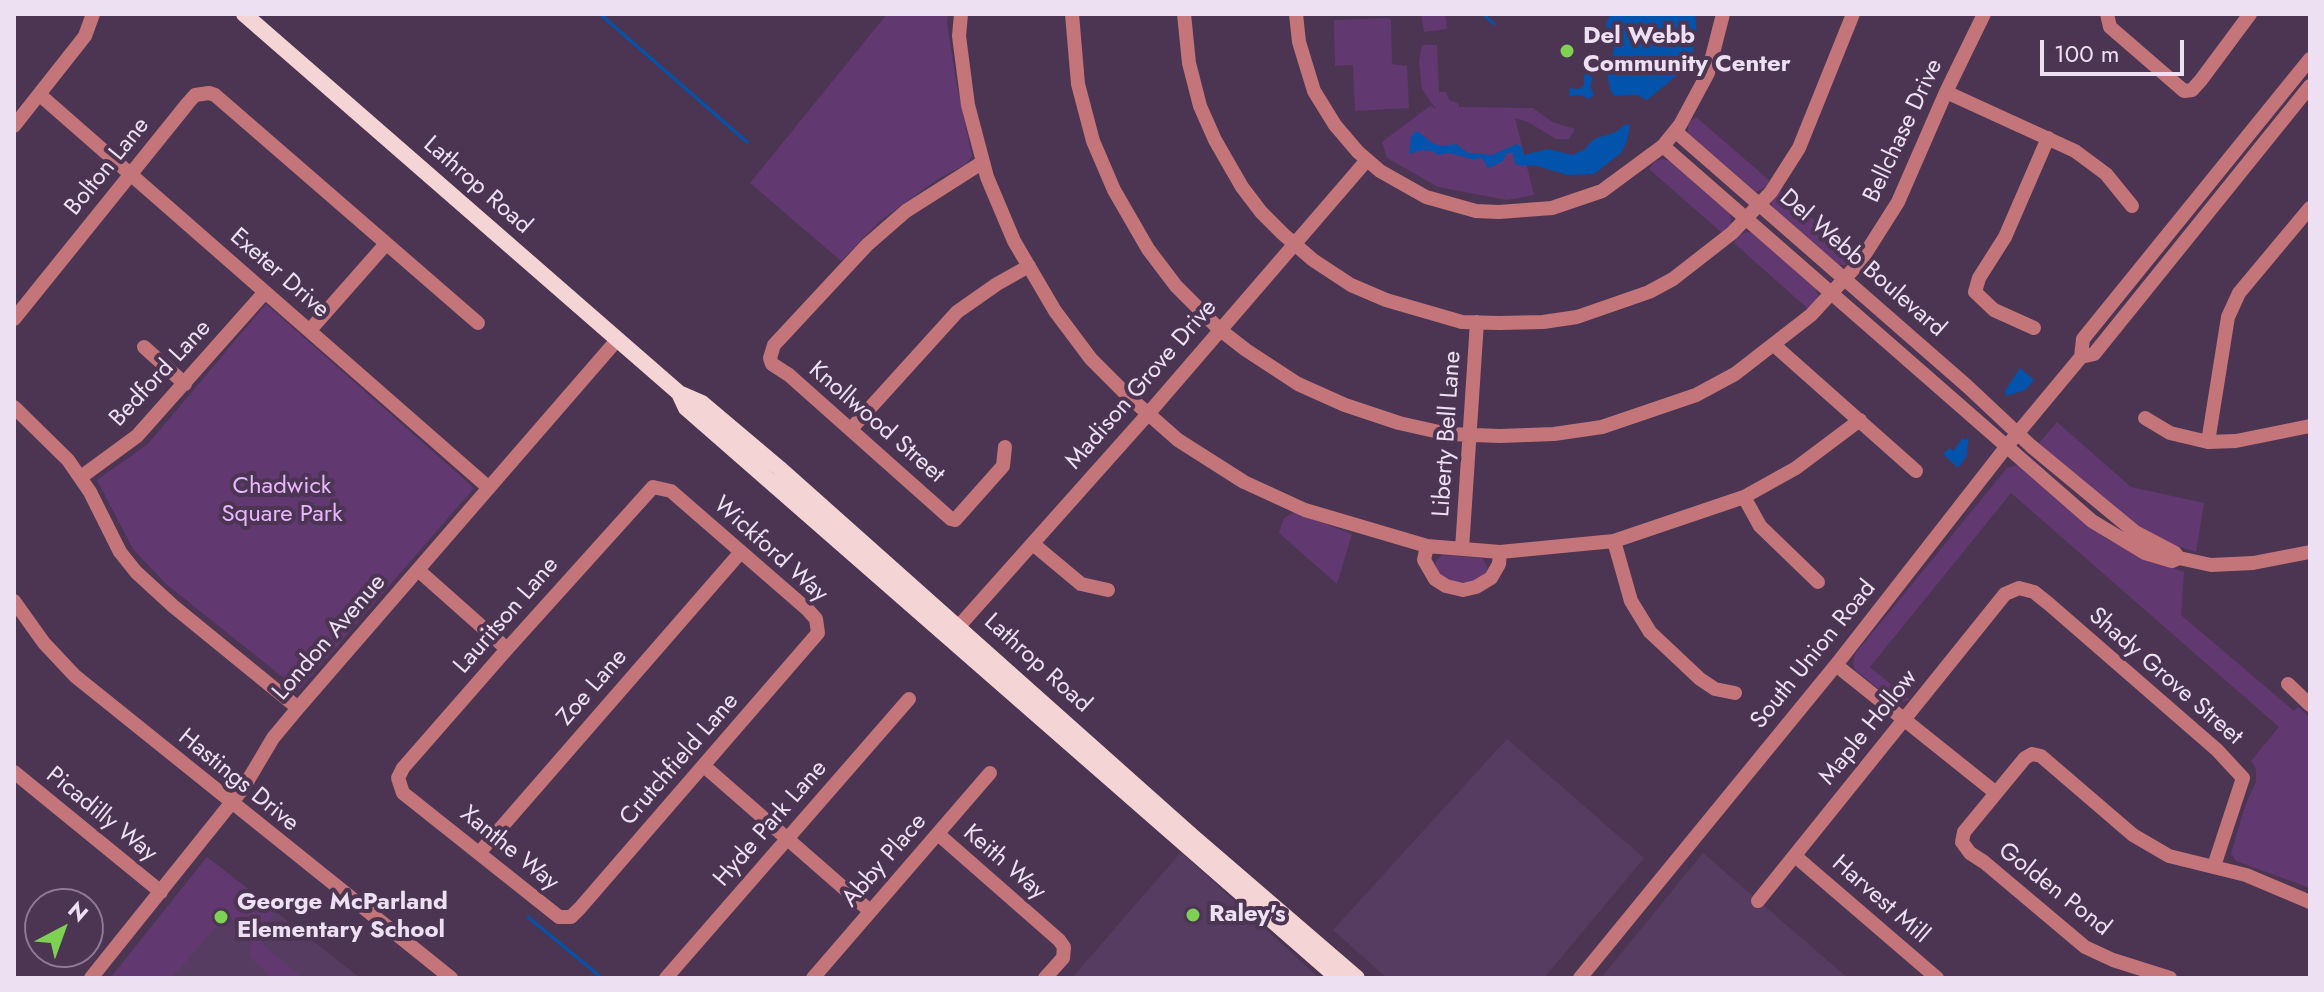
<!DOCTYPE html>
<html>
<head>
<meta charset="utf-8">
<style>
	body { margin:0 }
	#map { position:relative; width:2324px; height:992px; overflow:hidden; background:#4b3553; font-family:Jost,sans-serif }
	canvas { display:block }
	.frame { position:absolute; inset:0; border:16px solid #ede0f3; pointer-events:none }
	.north { position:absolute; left:24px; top:888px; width:80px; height:80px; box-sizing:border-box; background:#4b3553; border:2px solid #8c7993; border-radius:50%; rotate:41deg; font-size:22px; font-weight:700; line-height:32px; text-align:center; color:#ede0f3 }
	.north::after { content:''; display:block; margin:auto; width:28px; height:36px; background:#7ed153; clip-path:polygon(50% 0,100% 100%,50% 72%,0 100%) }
	.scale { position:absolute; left:2040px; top:40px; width:144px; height:36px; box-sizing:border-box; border:4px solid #ede0f3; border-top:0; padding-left:10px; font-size:24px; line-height:28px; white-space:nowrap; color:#ede0f3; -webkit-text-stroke:6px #4b3553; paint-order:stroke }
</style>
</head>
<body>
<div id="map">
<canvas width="2324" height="992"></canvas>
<div class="frame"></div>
<div class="north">N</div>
<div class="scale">100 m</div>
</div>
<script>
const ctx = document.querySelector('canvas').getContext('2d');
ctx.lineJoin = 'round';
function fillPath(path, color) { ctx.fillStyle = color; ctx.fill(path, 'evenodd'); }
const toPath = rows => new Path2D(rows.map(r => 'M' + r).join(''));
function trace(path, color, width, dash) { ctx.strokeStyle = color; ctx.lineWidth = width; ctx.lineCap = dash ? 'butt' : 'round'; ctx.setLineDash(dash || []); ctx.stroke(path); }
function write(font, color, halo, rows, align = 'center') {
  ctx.font = font + ' Jost,sans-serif'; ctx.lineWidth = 8; ctx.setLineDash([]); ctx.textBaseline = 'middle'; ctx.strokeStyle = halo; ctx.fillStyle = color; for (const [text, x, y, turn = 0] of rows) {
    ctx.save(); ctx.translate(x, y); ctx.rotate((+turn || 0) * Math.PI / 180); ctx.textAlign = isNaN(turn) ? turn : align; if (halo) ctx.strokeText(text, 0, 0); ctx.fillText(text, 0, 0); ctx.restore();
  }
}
fillPath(toPath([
	[1507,739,1644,858,1544,978,1387,978,1333,930],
	[1181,852,1319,978,1072,978],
	[1703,853,1848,978,1601,978],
	[207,857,360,978,110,978]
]), '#573c61');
fillPath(toPath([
	[887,14,948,14,947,23,956,81,972,156,966,164,938,179,881,220,841,261,750,183],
	[1421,14,1445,14,1447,29,1424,32],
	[1388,18,1391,20,1392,64,1407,66,1409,108,1355,111,1353,65,1335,66,1334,20],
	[1422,45,1437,45,1439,92,1446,92,1449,100,1459,104,1459,107,1533,108,1552,122,1575,129,1569,139,1556,139,1528,122,1515,118,1534,195,1507,200,1438,187,1387,158,1382,142,1430,106,1436,109,1422,89,1419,62],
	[1696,117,1769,180,1768,186,1756,192,1688,133,1688,123],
	[1663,159,1670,161,1730,213,1731,226,1722,233,1649,169,1655,161],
	[1780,190,1854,255,1853,260,1845,265,1836,265,1773,210,1771,201],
	[1748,232,1753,233,1815,287,1818,295,1813,306,1807,308,1734,243,1738,235],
	[266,304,474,488,299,690,166,584,133,549,97,480,148,444],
	[2057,422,2131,487,2204,503,2196,552,2152,538,2041,446,2039,443],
	[2018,465,2107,539,2144,558,2184,572,2181,615,2294,711,2298,707,2310,718,2310,888,2236,861,2231,854,2245,806,2256,782,2256,769,2251,761,2279,727,2011,493,1870,667,1910,700,1897,703,1855,670,1853,663,1855,654,2007,468],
	[1295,512,1352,534,1337,584,1279,533,1284,518],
	[1442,555,1482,558,1487,566,1487,573,1475,582,1451,582,1437,573,1435,568,1436,561],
	[207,857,277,911,254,937,302,978,273,978,251,958,249,950,254,937,237,922,228,919,220,922,171,978,111,978]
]), '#613970');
fillPath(toPath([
	[1610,14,1695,14,1697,35,1691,58,1681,72,1647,100,1637,95,1615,96,1611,92,1607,75,1614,50,1606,24],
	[1587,73,1593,78,1590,86,1594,95,1589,99,1580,95,1569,96,1570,88,1579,89,1584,85,1584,75],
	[1626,124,1630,125,1627,141,1621,153,1594,174,1567,175,1534,165,1518,165,1515,164,1513,153,1507,153,1502,162,1488,168,1482,158,1472,159,1449,153,1438,155,1432,151,1422,150,1409,154,1411,137,1415,132,1419,132,1432,143,1442,146,1456,144,1468,153,1492,155,1517,144,1522,147,1523,155,1548,149,1572,155,1584,150,1594,139,1616,132],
	[2020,368,2034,380,2025,390,2006,396,2005,391],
	[1969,436,1966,457,1958,468,1943,454,1949,448,1953,451,1963,438,1966,440]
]), '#0153ab');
trace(toPath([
	[600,14,747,142],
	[1483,14,1494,24],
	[528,917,602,978]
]), '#0153ab', 3);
trace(toPath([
	[961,14,959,36,968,105,987,177,1014,241,1055,311,1091,359,1128,396,1178,440,1244,482,1305,510,1427,546,1500,552,1614,541,1744,497,1796,468,1860,420],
	[1072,14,1078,84,1093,141,1114,190,1148,249,1176,286,1219,329,1246,350,1298,384,1345,405,1399,423,1448,434,1500,436,1554,434,1602,427,1696,395,1735,374,1811,315,1860,262,1898,202,1946,92,1984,14],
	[1184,14,1189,63,1200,106,1215,140,1242,187,1261,212,1283,234,1313,260,1351,285,1386,300,1462,322,1499,323,1543,322,1577,317,1649,292,1673,279,1732,233,1771,192,1799,148,1853,14],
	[1296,14,1299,42,1314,91,1335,125,1358,152,1380,171,1426,197,1476,211,1499,212,1552,208,1602,191,1663,146,1680,125,1708,73,1723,14],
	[2107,14,2110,27,2184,91,2192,90,2201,80,2250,14],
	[1946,92,2075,151,2106,174,2132,206],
	[40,95,489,488],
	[14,126,85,36,93,14],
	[1675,131,1967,386,2031,446,2135,532,2175,553,2179,558],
	[1663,146,2092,521,2145,553,2172,561,2179,558,2211,565,2253,563,2310,552],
	[983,162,906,211,867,245,774,345,770,358,772,364,789,375,951,519,955,520,1003,466,1005,447],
	[14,319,188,103,195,95,209,93,215,95,478,323],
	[2034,328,1994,310,1975,292,1979,278,2005,237,2048,138],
	[310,330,385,245],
	[1774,345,1916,471],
	[144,347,185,384],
	[2081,357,2094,354,2310,86],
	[14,407,68,460,90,492,120,552,136,572,173,606,298,708],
	[2145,418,2170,433,2208,442,2236,441,2310,426],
	[851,429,957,312,997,284,1029,266],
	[2208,442,2228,317,2239,293,2310,208],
	[81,477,137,436,265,292],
	[653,487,671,491,808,610,816,619,818,633,580,908,571,917,559,917,403,793,398,778,403,768,507,649,653,487],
	[1744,497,1760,526,1818,582],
	[1614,541,1631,601,1650,632,1700,679,1715,689,1735,693],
	[1033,544,1081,584,1108,590],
	[1427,546,1424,560,1435,579,1446,586,1463,590,1476,587,1491,578,1499,564,1500,552],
	[1462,549,1477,322],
	[418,570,507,649],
	[14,601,44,643,75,676,451,978],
	[951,635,1148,414,1367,160],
	[1836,665,1996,793],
	[2288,684,2310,705],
	[704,766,870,911],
	[14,772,161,892],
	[938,834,1059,940,1064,947,1063,958,1045,978],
	[479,853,740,553],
	[1795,856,1937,978],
	[1758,901,2005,594,2019,588,2034,592,2049,604,2217,750,2243,778,2214,866],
	[91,978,244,787,273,738,298,708,617,340],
	[666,978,909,699],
	[813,978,990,773],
	[1580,978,1836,665,2007,446,2081,357,2083,339,2310,59],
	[2170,978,2113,960,2085,947,1984,862,1970,853,1962,842,1964,832,2025,758,2032,754,2041,756,2133,835,2169,856,2246,875,2310,902]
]), '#c37579', 14);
trace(toPath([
	[244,14,679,393,702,403,779,468,1192,836,1357,978],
	[679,393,686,408,1338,978]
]), '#f5d4d5', 16);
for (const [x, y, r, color] of [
	[1567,51,8,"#7ed153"],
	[1193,915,8,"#7ed153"],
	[221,917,8,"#7ed153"]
]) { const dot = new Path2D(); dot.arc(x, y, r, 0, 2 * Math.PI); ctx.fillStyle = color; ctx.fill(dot); trace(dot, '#4b3553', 3); }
write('bold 24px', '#ede0f3', '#4b3553', [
	["Del Webb",1583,37],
	["Community Center",1583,65],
	["George McParland",237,903],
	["Elementary School",237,931],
	["Raley's",1209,915]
], 'left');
write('24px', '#ede0f3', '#4b3553', [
	["Bellchase Drive",1904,131,-65],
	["Bolton Lane",108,167,-51],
	["Lathrop Road",477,186,41],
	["Del Webb Boulevard",1862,264,41],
	["Exeter Drive",279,274,41],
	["Bedford Lane",161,374,-47],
	["Madison Grove Drive",1142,385,-49],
	["Knollwood Street",876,423,41],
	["Liberty Bell Lane",1448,434,-86],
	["Wickford Way",770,550,42],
	["Lauritson Lane",507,616,-49],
	["London Avenue",330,638,-49],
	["South Union Road",1814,655,-51],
	["Lathrop Road",1037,664,42],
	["Shady Grove Street",2165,677,41],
	["Zoe Lane",593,688,-49],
	["Maple Hollow",1869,728,-51],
	["Crutchfield Lane",680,760,-49],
	["Hastings Drive",238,781,39],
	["Picadilly Way",101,815,39],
	["Hyde Park Lane",771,824,-49],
	["Xanthe Way",509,849,39],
	["Abby Place",885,861,-49],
	["Keith Way",1004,863,41],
	["Golden Pond",2054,890,38],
	["Harvest Mill",1880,900,41]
]);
write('24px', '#eab6fe', '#4b3553', [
	["Chadwick",282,487],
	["Square Park",282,515]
]);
</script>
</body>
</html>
